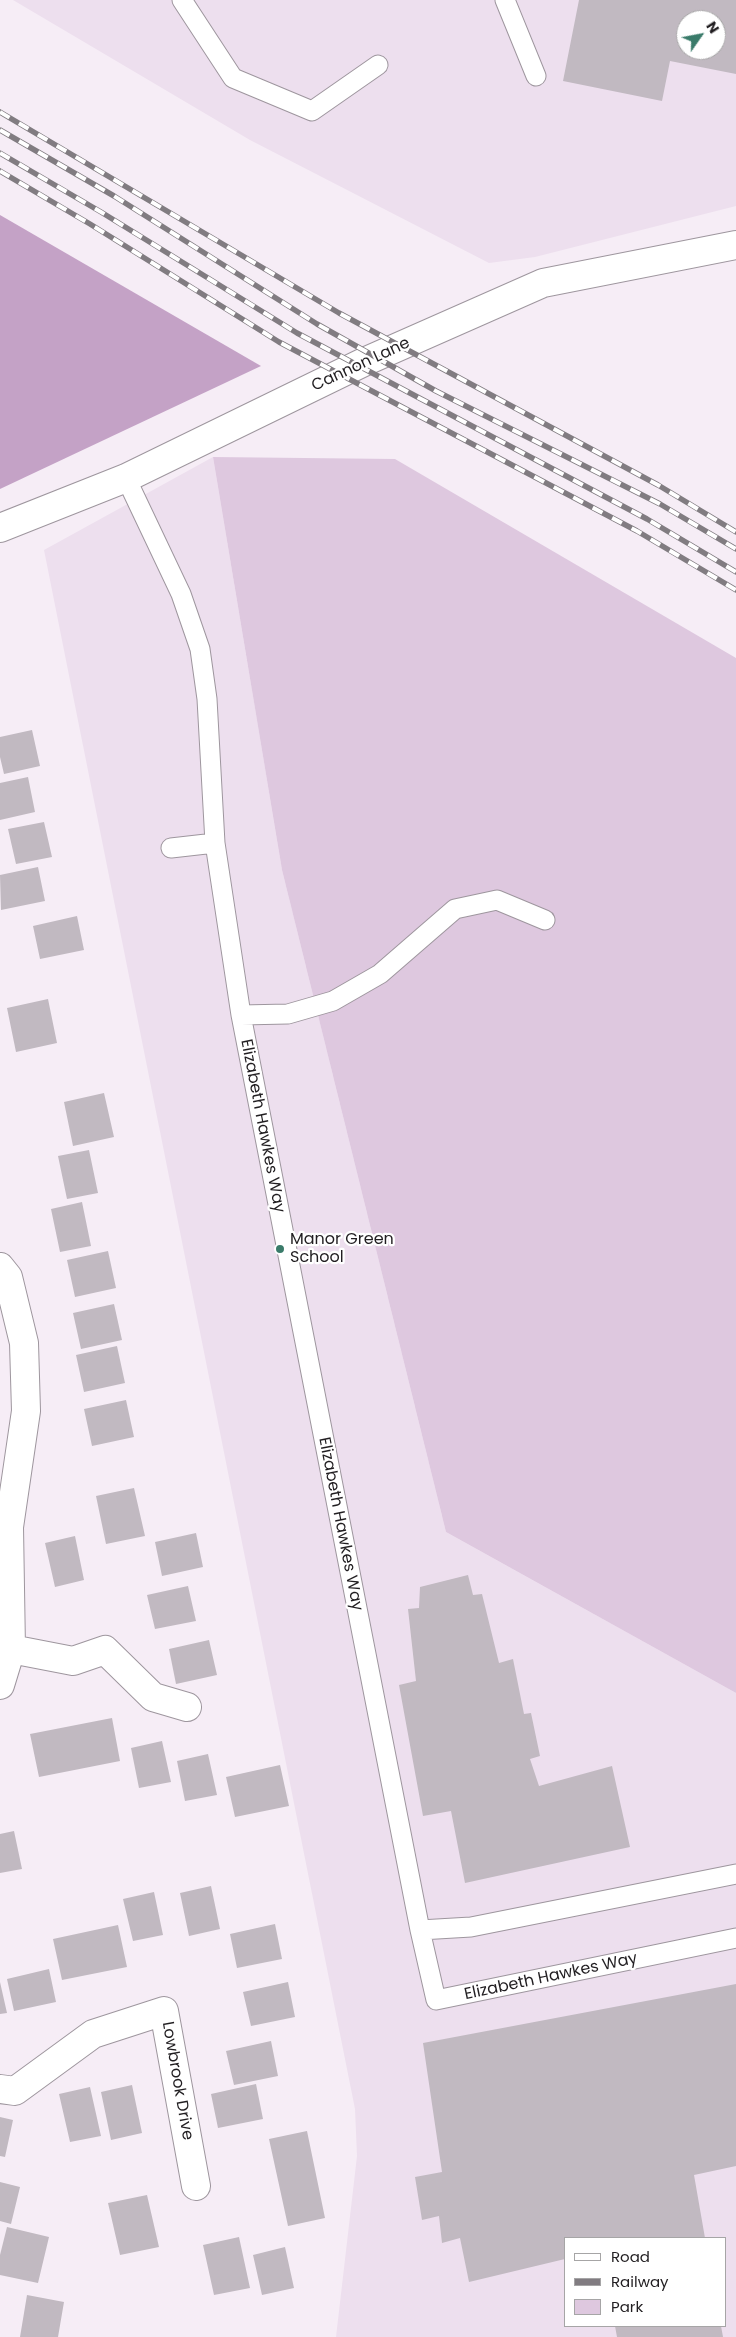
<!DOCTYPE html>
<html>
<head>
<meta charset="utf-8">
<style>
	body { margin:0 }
	#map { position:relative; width:736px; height:2337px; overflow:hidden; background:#f6edf6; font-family:Poppins,sans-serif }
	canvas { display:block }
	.legend { position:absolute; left:564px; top:2237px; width:162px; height:90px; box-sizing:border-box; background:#fff; border:1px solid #a6a5a6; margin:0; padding:6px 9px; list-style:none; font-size:15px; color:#211e21 }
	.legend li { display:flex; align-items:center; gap:10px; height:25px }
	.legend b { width:25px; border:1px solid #a6a5a6 }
	.north { position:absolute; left:676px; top:10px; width:50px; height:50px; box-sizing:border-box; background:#fff; border:1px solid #a6a5a6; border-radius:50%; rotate:57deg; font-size:14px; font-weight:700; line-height:20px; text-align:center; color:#211e21 }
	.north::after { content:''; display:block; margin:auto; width:18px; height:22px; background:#3a7b6a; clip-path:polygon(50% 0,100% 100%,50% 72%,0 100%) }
</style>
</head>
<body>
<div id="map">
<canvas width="736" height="2337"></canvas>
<ul class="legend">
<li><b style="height:6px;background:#fff"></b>Road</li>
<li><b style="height:6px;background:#817c81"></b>Railway</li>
<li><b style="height:14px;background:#dec8df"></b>Park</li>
</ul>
<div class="north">N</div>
</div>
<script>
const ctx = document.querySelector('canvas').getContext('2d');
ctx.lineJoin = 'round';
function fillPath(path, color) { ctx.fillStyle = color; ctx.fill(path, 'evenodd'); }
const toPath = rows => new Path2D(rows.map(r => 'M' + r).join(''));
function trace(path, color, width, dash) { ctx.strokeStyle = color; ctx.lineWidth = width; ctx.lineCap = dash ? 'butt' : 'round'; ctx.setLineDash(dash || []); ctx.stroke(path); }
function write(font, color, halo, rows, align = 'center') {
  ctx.font = font + ' Poppins,sans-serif'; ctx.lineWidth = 4.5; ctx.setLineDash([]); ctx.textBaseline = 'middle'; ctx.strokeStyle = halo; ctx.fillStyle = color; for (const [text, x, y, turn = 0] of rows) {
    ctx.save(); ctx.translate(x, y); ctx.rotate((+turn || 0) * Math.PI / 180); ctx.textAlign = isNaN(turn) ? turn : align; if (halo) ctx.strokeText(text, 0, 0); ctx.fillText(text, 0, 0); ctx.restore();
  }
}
fillPath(toPath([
	[13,0,736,0,736,206,535,257,489,263,250,140],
	[686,20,716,20,716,50,686,50],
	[213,457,282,870,446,1532,736,1693,736,2337,336,2337,357,2156,355,2109,44,550],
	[565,2238,725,2238,725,2326,565,2326]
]), '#eddfee');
fillPath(toPath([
	[213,457,395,459,736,658,736,1693,446,1532,282,870]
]), '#dec8df');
fillPath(toPath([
	[0,215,261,366,0,489]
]), '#c4a2c6');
fillPath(toPath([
	[579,0,736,0,736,74,670,61,662,101,563,81],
	[686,20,716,20,716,50,686,50],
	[32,730,40,766,4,774,0,757,0,737],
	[28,777,35,812,0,820,0,783],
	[44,822,52,857,16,864,8,829],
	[38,867,45,901,1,910,0,875],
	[77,916,84,950,40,959,33,926],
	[48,999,57,1043,16,1052,7,1008],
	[104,1093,114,1137,73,1146,64,1102],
	[89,1150,98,1193,67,1199,58,1156],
	[82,1202,91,1246,60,1252,51,1209],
	[108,1251,116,1288,75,1297,67,1260],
	[114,1304,122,1340,81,1349,73,1313],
	[117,1346,125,1383,84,1392,76,1355],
	[126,1400,134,1437,92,1446,84,1409],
	[134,1488,145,1536,106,1544,96,1496],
	[196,1533,203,1567,162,1576,155,1542],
	[75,1536,84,1580,55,1587,45,1543],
	[468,1575,473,1595,482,1594,499,1663,513,1659,524,1714,531,1713,540,1756,530,1759,539,1786,612,1766,630,1847,465,1883,451,1811,423,1816,399,1685,416,1681,408,1609,419,1608,420,1587],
	[188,1586,196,1621,155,1629,147,1595],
	[209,1640,217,1675,176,1684,169,1649],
	[112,1718,120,1761,39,1777,30,1734],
	[162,1741,171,1782,139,1788,131,1748],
	[208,1754,217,1795,185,1801,177,1761],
	[280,1765,289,1806,235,1817,226,1777],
	[14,1831,22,1869,0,1873,0,1834],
	[211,1886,220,1929,189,1936,180,1893],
	[154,1892,163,1935,133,1941,123,1899],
	[275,1924,282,1959,237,1968,230,1934],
	[118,1925,127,1967,62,1980,53,1939],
	[49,1969,56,2002,14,2011,7,1979],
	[0,1982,7,2013,0,2014],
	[288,1982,295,2017,251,2026,243,1992],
	[736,1984,736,2166,694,2175,705,2238,565,2238,565,2259,469,2282,460,2238,442,2243,439,2216,422,2220,415,2177,442,2172,423,2043],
	[271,2041,278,2076,234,2085,226,2051],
	[256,2084,263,2119,218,2128,211,2094],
	[132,2085,142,2133,111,2140,101,2092],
	[90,2087,101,2136,70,2142,59,2094],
	[0,2117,13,2120,5,2157,0,2156],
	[307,2131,325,2218,288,2226,269,2139],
	[0,2182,20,2187,11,2224,0,2221],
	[147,2195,159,2247,120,2255,108,2203],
	[7,2227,49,2237,38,2283,0,2275,0,2255],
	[239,2237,250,2288,214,2295,203,2245],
	[285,2247,294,2288,262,2295,253,2255],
	[27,2295,64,2302,58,2337,20,2337],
	[615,2326,721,2326,723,2337,617,2337]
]), '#c1b9c1');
const lane = toPath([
	[182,0,233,78,312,111,378,65],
	[505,0,536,76],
	[126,478,181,594,200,649,207,699,215,843,241,1015,420,1930,436,2000,736,1938],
	[171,848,215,843],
	[241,1015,288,1014,333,1001,380,974,455,909,497,900,545,920],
	[420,1930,471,1927,736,1874]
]);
const street = toPath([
	[0,1267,8,1277,24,1343,26,1411,9,1527,11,1649,0,1685],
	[11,1649,73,1661,105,1650,153,1697,187,1707],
	[0,2089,15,2091,93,2034,164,2011,196,2186]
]);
const secondary = toPath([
	[0,528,126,478,364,362,543,283,736,245]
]);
trace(lane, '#9e969e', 21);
trace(street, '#9e969e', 30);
trace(secondary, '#9e969e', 30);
trace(lane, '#fff', 19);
trace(street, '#fff', 28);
trace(secondary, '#fff', 28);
const rail = toPath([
	[0,112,339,313,658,485,736,532],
	[0,130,114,196,317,324,436,391,660,504,736,549],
	[0,153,101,212,297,333,647,519,736,572],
	[0,171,90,224,279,342,637,531,736,590]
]);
trace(rail, '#817c81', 5.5);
trace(rail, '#fff', 4, [11]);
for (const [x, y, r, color] of [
	[280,1249,5,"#3a7b6a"]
]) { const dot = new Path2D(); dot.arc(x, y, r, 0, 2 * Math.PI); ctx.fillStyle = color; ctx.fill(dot); trace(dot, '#fff', 2); }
write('16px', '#211e21', '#fff', [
	["Cannon Lane",361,365,-25],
	["Elizabeth Hawkes Way",262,1126,79],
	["Elizabeth Hawkes Way",340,1524,79],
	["Elizabeth Hawkes Way",551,1977,-12],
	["Lowbrook Drive",177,2081,80]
]);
write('16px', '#211e21', '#fff', [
	["Manor Green",290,1240],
	["School",290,1258]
], 'left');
</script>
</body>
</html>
